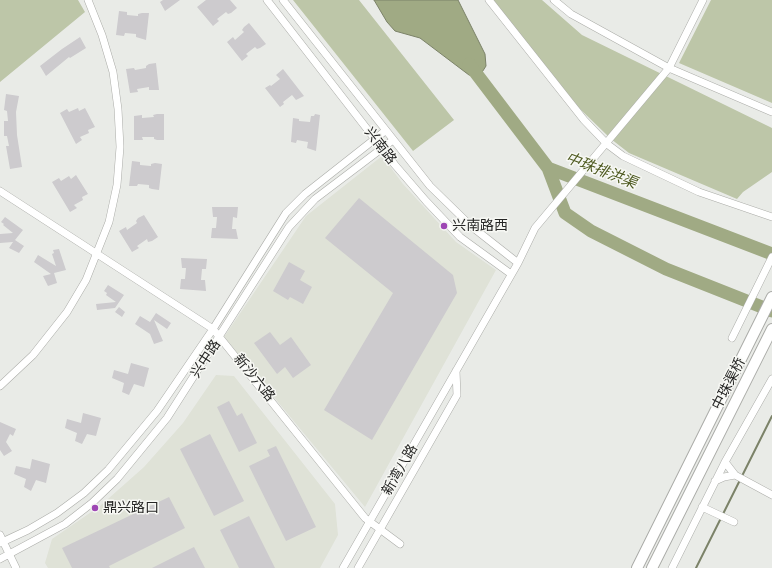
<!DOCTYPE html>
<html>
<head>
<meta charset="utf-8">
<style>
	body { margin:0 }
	canvas { display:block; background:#e9ebe7 }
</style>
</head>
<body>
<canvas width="772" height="568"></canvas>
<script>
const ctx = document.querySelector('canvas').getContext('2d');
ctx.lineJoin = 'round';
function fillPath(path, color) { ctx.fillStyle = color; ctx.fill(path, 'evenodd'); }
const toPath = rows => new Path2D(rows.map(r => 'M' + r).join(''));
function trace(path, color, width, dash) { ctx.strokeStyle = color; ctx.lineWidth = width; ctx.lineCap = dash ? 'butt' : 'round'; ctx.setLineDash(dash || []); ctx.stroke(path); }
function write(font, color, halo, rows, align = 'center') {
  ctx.font = font + ' Manrope,"Noto Sans SC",sans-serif'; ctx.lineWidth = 3; ctx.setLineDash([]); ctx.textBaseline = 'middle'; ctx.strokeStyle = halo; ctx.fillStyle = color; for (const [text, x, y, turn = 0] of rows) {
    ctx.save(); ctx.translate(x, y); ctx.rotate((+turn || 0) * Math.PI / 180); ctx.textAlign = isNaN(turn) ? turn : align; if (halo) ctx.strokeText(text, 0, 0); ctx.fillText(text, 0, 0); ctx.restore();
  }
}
fillPath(toPath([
	[382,156,403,184,456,242,496,270,365,507,224,337,306,216],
	[216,375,234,376,335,504,338,535,320,568,48,568,45,563,52,539,100,506,144,467,183,423]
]), '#dfe2d7');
fillPath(toPath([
	[0,0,78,0,85,12,0,82],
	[293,0,359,0,454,120,413,151],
	[493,0,542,0,582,35,772,128,772,172,743,192,737,199,629,153,611,139,578,107],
	[711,0,772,0,772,103,679,63]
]), '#bdc6a8');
const water = toPath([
	[374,0,458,0,485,54,486,66,479,77,469,75,420,38,395,31,387,22,374,0]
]);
fillPath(water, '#a0aa84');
trace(water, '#7b8268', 1);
trace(toPath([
	[742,476,772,416],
	[696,568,740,480]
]), '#7b8268', 2);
trace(toPath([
	[469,64,548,168,772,254],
	[548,168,565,213,591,231,666,269,772,311]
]), '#a0aa84', 13);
fillPath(toPath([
	[163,0,180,0,165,11,160,2],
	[206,0,230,0,237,8,231,13,228,14,226,12,217,19,219,21,213,26,197,7],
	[119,11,127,12,127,15,138,16,138,14,142,13,149,13,146,40,136,37,136,34,125,33,124,36,116,35],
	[249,23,266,44,260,48,257,49,255,47,246,54,248,56,242,61,227,42,233,37,235,40,244,32,242,30,244,27],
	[80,37,86,48,70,58,69,57,46,76,40,66,62,49],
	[156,63,159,90,149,90,149,87,137,89,138,92,130,93,126,69,134,68,135,70,146,68,146,66,149,64],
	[283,69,304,96,296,100,292,95,283,102,284,104,280,107,265,88,270,85,271,86,280,79,276,75],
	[6,94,19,96,16,112,17,135,22,167,10,169,6,146,9,146,7,136,4,136,4,121,8,121,7,111,4,110],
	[78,108,79,111,85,108,95,127,88,130,89,133,80,137,82,140,76,144,60,113,67,109,69,112],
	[157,114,164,114,164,140,157,140,154,139,154,137,142,137,143,140,134,140,134,116,142,115,142,118,154,117,153,115],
	[315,114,320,115,316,151,307,148,308,142,297,140,296,143,291,142,293,118,299,119,299,121,310,122,311,116,314,116],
	[132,161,140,162,140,165,151,166,151,164,155,163,162,164,159,190,152,189,149,188,149,185,138,184,137,186,129,186],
	[76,175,88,194,82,197,83,200,74,205,77,208,70,212,52,182,59,178,61,181,69,176,71,179],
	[359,198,453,275,457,293,372,440,324,410,393,293,325,238],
	[212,207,238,207,237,218,233,217,232,229,236,229,238,239,211,238,212,228,216,228,217,217,213,217],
	[144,215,158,237,152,241,148,242,147,239,137,246,139,248,132,252,119,231,126,227,127,230,137,223,136,221,138,218],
	[5,217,23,230,15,240,24,246,19,253,9,248,13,242,0,243,0,234,13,233,3,225,4,224,1,222],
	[59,249,66,270,54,273,57,283,48,286,43,276,51,274,34,262,38,255,56,266,52,254,54,253,53,250],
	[181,258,207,259,206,269,202,269,201,280,205,280,206,291,180,289,181,279,185,279,186,268,182,268],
	[289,262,305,271,300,280,312,287,303,304,290,297,288,300,273,291],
	[108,285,124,295,115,308,97,310,96,304,116,302,106,295,107,293,104,291],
	[119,307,125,312,122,317,115,312],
	[156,313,171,323,167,329,154,320,163,341,154,344,150,334,135,324,140,316,150,322],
	[270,332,280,345,291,337,311,365,293,378,285,367,277,374,254,343],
	[131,363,149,368,144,387,134,384,129,395,122,392,124,383,112,378,114,370,128,374],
	[229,401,237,416,242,413,257,443,239,452,217,407],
	[83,413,101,418,96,436,87,434,82,444,75,441,77,433,65,428,67,419,81,423],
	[0,422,16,429,13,436,10,434,6,442,12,451,4,456,0,450],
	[210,434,244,501,214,516,180,449],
	[276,446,316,527,286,541,249,466,270,456,267,450],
	[32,459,50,464,46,483,36,480,31,491,24,487,26,479,14,474,16,466,30,469],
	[169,497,185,528,109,566,110,568,72,568,62,548],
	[249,516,275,568,239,568,220,530],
	[194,547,205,568,152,568]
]), '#cdcbce');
const minor = toPath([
	[267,0,395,165,426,201,460,237,511,274],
	[283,0,430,186,471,226,518,263],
	[489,0,584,120,607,144,623,156,699,192,772,217],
	[554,0,571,14,669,68,772,112],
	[0,191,213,329,365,518,400,544],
	[732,338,772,257],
	[0,386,33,355,67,312,86,280,109,222,117,185,120,147,118,109,113,72,102,35,88,0],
	[725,462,735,475,772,495],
	[715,481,724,477,735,475],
	[702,507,734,522],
	[0,535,16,568],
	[0,543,28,530,57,513,84,493,108,470,157,411,213,329,286,213,305,194,385,131],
	[0,559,65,524,92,503,117,479,167,418,289,227,315,199,393,140],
	[343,568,518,263,535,228,669,68,703,0],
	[358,568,457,395,456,371],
	[672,568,725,462,772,379]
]);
const highway = toPath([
	[637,568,772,297],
	[652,568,772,329]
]);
trace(minor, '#abaca8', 8);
trace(highway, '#abaca8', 12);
trace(minor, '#fff', 7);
trace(highway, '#fff', 10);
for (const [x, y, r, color] of [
	[444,226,4,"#9e47b4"],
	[95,508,4,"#9e47b4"]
]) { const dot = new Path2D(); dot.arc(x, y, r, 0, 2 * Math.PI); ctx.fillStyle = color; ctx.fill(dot); trace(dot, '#f7f8f4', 1.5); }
write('14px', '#262625', '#f7f8f4', [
	["兴南路",380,146,52],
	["兴中路",206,359,-57],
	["新沙六路",254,378,51],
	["中珠渠桥",729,384,-63],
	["新湾八路",400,470,-60]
]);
write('14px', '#262625', '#f7f8f4', [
	["兴南路西",452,226],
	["鼎兴路口",103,508]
], 'left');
write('italic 15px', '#4e5a20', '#f7f8f4', [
	["中珠排洪渠",601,171,21]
]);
</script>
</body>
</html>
